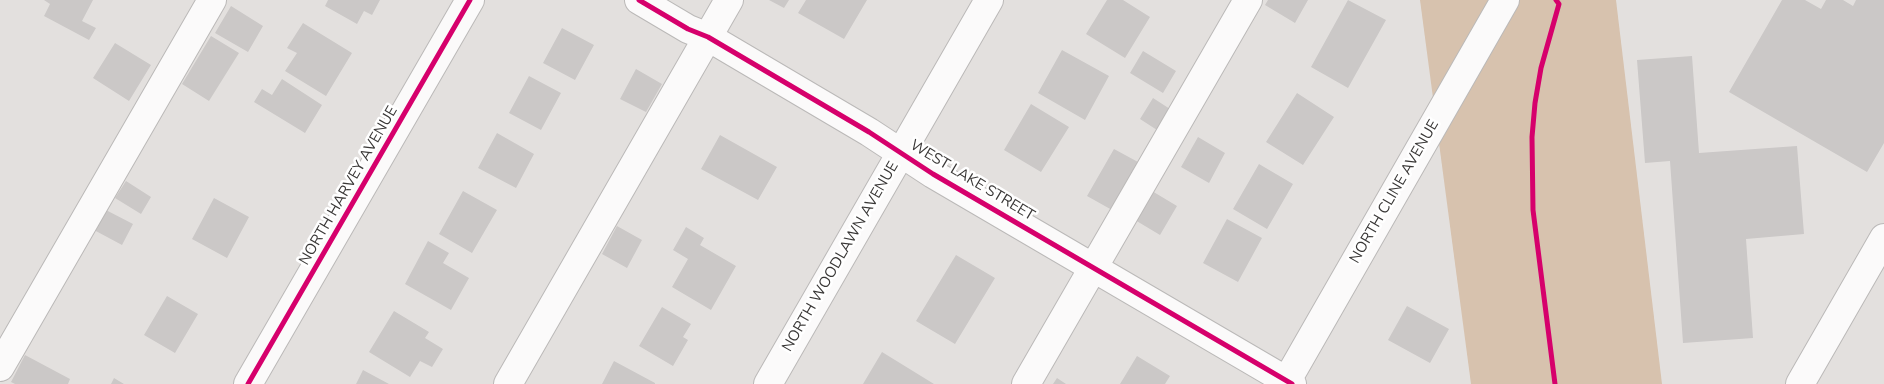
<!DOCTYPE html>
<html>
<head>
<meta charset="utf-8">
<style>
	body { margin:0 }
	canvas { display:block; background:#e3e0de }
</style>
</head>
<body>
<canvas width="1884" height="384"></canvas>
<script>
const ctx = document.querySelector('canvas').getContext('2d');
ctx.lineJoin = 'round';
function fillPath(path, color) { ctx.fillStyle = color; ctx.fill(path, 'evenodd'); }
const toPath = rows => new Path2D(rows.map(r => 'M' + r).join(''));
function trace(path, color, width, dash) { ctx.strokeStyle = color; ctx.lineWidth = width; ctx.lineCap = dash ? 'butt' : 'round'; ctx.setLineDash(dash || []); ctx.stroke(path); }
function write(font, color, halo, rows, align = 'center') {
  ctx.font = font + ' "Nunito Sans",sans-serif'; ctx.lineWidth = 5; ctx.setLineDash([]); ctx.textBaseline = 'middle'; ctx.strokeStyle = halo; ctx.fillStyle = color; for (const [text, x, y, turn = 0] of rows) {
    ctx.save(); ctx.translate(x, y); ctx.rotate((+turn || 0) * Math.PI / 180); ctx.textAlign = isNaN(turn) ? turn : align; if (halo) ctx.strokeText(text, 0, 0); ctx.fillText(text, 0, 0); ctx.restore();
  }
}
fillPath(toPath([
	[1420,0,1616,0,1662,384,1471,384]
]), '#d7c2ae');
fillPath(toPath([
	[44,0,93,0,82,21,96,28,89,40,44,16,50,4],
	[328,0,380,0,372,15,364,11,357,24,325,6],
	[769,0,789,0,784,8],
	[806,0,867,0,844,39,798,13],
	[1107,0,1123,0,1150,17,1125,58,1086,34],
	[1268,0,1308,0,1295,23,1265,5],
	[1348,0,1386,20,1348,88,1311,67],
	[1782,0,1805,0,1821,9,1826,0,1843,0,1853,6,1856,0,1884,0,1884,143,1867,172,1729,92],
	[231,6,263,26,248,52,215,33],
	[303,23,352,53,326,96,285,71,297,53,287,48],
	[562,28,594,45,575,80,543,63],
	[211,36,239,53,209,101,182,84],
	[115,43,151,65,129,101,93,78],
	[1062,50,1109,76,1085,120,1038,93],
	[1143,51,1176,71,1163,93,1130,73],
	[1692,56,1699,153,1797,146,1804,234,1746,239,1753,338,1683,343,1670,161,1645,163,1637,60],
	[636,69,662,84,646,112,620,99],
	[529,76,561,93,541,130,509,113],
	[282,79,322,105,305,133,254,102,262,89,272,95],
	[1297,93,1334,117,1303,165,1266,142],
	[1153,98,1170,109,1157,130,1140,119],
	[1031,104,1069,127,1041,172,1004,150],
	[497,133,534,154,516,188,478,168],
	[720,135,777,167,758,200,701,169],
	[1198,137,1225,153,1209,183,1181,167],
	[1114,149,1138,162,1112,210,1087,196],
	[1259,164,1293,184,1267,229,1233,209],
	[126,181,151,197,141,214,115,198],
	[463,191,497,210,472,253,439,234],
	[1152,191,1177,206,1160,235,1135,220],
	[214,198,249,217,227,258,192,239],
	[104,209,133,224,122,245,94,230],
	[1227,219,1262,238,1238,282,1203,263],
	[617,226,642,240,627,268,602,254],
	[686,227,704,238,700,245,736,266,711,310,672,287,688,259,673,250],
	[428,241,449,253,443,263,469,278,451,310,405,284],
	[956,255,995,278,955,344,916,321],
	[167,296,198,314,175,353,144,335],
	[1407,306,1449,329,1430,363,1388,340],
	[662,307,691,324,683,337,688,340,673,366,639,346],
	[394,311,429,332,425,338,443,349,432,367,420,361,410,377,369,352],
	[882,352,934,384,863,384],
	[25,355,70,379,68,384,15,384,11,382],
	[1137,356,1170,376,1165,384,1120,384],
	[614,361,655,383,655,384,602,384],
	[363,370,389,384,356,384],
	[114,378,124,384,111,384],
	[1057,378,1066,384,1053,384]
]), '#cbc8c7');
const minor = toPath([
	[639,0,688,29,708,37,869,132,933,174,1292,384],
	[0,367,212,0],
	[248,384,470,0],
	[508,384,729,0],
	[768,384,989,0],
	[1026,384,1248,0],
	[1285,384,1505,0],
	[1800,384,1884,238]
]);
trace(minor, '#bbb9b8', 30);
trace(minor, '#fbfafa', 28);
trace(toPath([
	[639,0,688,29,708,37,869,132,933,174,1292,384],
	[248,384,470,0],
	[1555,384,1533,210,1532,137,1535,103,1541,68,1559,4,1556,0]
]), '#d6006c', 5);
write('15px', '#393736', '#fff', [
	["WEST LAKE STREET",972,181,31],
	["NORTH HARVEY AVENUE",349,186,-60],
	["NORTH CLINE AVENUE",1395,192,-60],
	["NORTH WOODLAWN AVENUE",841,257,-60]
]);
</script>
</body>
</html>
